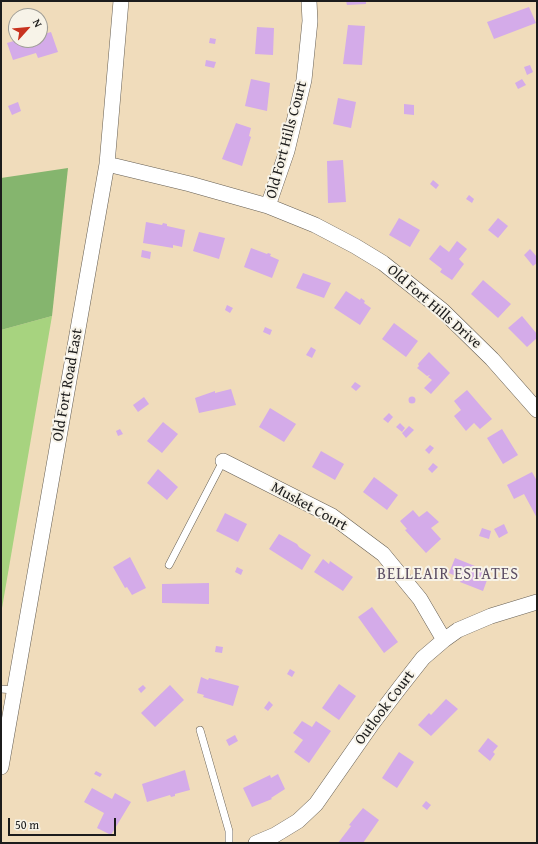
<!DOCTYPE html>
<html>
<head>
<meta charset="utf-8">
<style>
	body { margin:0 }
	#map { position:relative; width:538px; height:844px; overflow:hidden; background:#f0dcbb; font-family:"Gentium Book Plus",serif }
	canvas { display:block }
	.frame { position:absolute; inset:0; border:2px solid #1c1c1c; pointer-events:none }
	.north { position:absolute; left:8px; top:8px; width:40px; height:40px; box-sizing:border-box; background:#f7f3e8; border:1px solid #9f9d96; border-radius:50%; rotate:63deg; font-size:11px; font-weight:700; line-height:16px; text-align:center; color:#1c1c1c }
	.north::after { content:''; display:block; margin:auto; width:14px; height:18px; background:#c8321e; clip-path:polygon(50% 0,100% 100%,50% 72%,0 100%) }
	.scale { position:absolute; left:8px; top:818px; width:108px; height:18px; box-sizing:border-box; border:2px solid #1c1c1c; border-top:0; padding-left:5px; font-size:12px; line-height:14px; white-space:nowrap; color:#1c1c1c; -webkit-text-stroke:3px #f7f3e8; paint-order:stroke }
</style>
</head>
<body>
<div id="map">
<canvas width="538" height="844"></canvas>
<div class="frame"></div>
<div class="north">N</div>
<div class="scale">50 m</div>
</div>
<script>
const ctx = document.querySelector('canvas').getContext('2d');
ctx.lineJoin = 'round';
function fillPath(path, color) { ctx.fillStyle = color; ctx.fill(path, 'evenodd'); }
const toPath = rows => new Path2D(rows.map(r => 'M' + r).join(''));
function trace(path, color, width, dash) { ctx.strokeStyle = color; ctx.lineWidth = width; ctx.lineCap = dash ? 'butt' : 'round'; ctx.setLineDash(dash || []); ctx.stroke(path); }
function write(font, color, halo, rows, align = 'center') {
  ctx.font = font + ' "Gentium Book Plus",serif'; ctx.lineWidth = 4; ctx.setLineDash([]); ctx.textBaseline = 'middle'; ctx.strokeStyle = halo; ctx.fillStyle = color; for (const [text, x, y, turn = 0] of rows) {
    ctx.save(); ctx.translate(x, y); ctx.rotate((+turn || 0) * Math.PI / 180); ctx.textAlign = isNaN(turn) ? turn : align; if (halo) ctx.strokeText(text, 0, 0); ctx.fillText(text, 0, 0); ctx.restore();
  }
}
fillPath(toPath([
	[52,316,1,614,1,330]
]), '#a7d37f');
fillPath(toPath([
	[68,168,52,316,1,330,1,178]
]), '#85b56e');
fillPath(toPath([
	[346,1,366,1,366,4,347,5],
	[529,7,536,23,494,39,487,22],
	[348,25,365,26,362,65,343,64],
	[257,27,274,28,273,55,255,54],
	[51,32,58,52,38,58,36,53,13,60,7,43,17,40,40,40,40,35],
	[210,38,216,39,215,44,209,43],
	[206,60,216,62,214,68,205,66],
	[530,65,533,72,527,75,524,67],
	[251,79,270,83,267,111,245,106],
	[522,79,526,85,518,89,515,83],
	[338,98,356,102,351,128,333,124],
	[18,102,21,111,12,115,8,106],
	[404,104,414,105,414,115,404,114],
	[236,123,251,128,249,136,251,137,242,166,222,159],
	[343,160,346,202,328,203,327,161],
	[433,180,439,185,436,189,430,184],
	[469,195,474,199,472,203,466,199],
	[399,218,420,230,410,247,389,235],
	[498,218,508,226,498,238,488,230],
	[146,222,162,225,163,223,167,224,167,226,185,230,182,247,173,245,173,248,143,243],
	[199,232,225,238,219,259,193,251],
	[457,241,467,249,459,259,464,264,452,280,440,272,442,269,429,259,440,245,449,252],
	[251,248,267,254,268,253,271,254,270,256,279,260,272,278,244,267],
	[530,249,537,257,537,263,533,266,524,255],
	[142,250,151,252,150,259,141,257],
	[303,273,331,283,324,298,296,288],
	[483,280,511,304,498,318,471,294],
	[346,291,360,300,361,298,365,301,364,303,371,308,360,325,334,308],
	[227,305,233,308,230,313,225,310],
	[522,316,537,334,537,338,527,347,508,328],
	[394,323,418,341,406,357,382,339],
	[265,327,272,330,270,335,263,332],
	[311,347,316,350,312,358,306,355],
	[429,352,450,373,431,394,424,388,432,380,428,377,430,375,427,376,417,368,419,366,418,364],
	[355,382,361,386,356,391,351,387],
	[231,389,236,405,199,413,195,398,215,391,215,393],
	[467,390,492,419,480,429,474,423,466,431,454,416,461,410,454,401],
	'408.5 400a3.5 3.5 0 1 1 7 0a3.5 3.5 0 1 1-7 0Z',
	[144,397,149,404,138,412,133,405],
	[270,408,296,424,284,442,259,427],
	[389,413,393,417,388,423,383,419],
	[163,422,178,434,162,453,147,441],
	[400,423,405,428,402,432,396,427],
	[409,426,414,430,406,438,402,433],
	[120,429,123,434,118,436,116,431],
	[502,429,518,455,503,464,487,438],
	[430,445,434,448,429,454,425,450],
	[321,451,344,464,335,480,312,467],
	[433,463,438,467,432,473,428,469],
	[158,469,178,487,167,500,147,483],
	[532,472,537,481,537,518,524,494,514,499,507,485],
	[374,477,398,495,387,510,363,492],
	[413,510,419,517,427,511,439,522,431,528,441,539,426,553,405,530,407,529,400,521],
	[225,513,247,524,238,542,216,531],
	[504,524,508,533,499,538,494,529],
	[482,528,491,531,489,539,479,536],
	[279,534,297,544,299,547,311,555,302,570,269,549],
	[130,557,146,588,132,595,127,587,125,588,113,567],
	[455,558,490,572,483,591,460,582,462,579,449,573],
	[323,559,329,564,330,561,353,577,343,591,314,572],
	[237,567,243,570,241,575,235,572],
	[209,583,209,604,162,603,162,584],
	[372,607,398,642,384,653,358,617],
	[216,646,223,647,222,653,215,652],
	[290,669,295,672,292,677,287,674],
	[201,677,208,680,209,678,239,686,233,706,203,697,204,695,197,693],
	[339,684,356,696,339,720,322,708],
	[143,685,146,688,141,693,138,689],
	[170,685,184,700,155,727,141,713],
	[446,699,458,709,431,736,418,725,429,713,431,715],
	[269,701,273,705,268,711,264,708],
	[302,721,312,727,316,721,331,731,309,763,294,752,303,740,293,733],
	[235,735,238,741,229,746,226,740],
	[488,738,498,746,493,752,495,754,490,761,478,751],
	[399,752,414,762,397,788,382,778],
	[185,770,190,790,175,794,175,796,171,797,170,795,147,802,142,784],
	[96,771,102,774,100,777,94,774],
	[278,774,285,789,271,798,272,799,252,807,243,788,270,775,271,778],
	[92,788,112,799,115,793,131,802,111,835,97,828,104,813,84,802],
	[426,801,431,805,427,810,422,806],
	[363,808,379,820,363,843,338,843,351,826,349,825]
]), '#d4abe9');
const lane = toPath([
	[169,565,223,461],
	[1,689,14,690],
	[200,730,229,831,229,843]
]);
const street = toPath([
	[107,164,190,184,268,206,315,225,355,246,383,263,442,310,492,359,537,410],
	[268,206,287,151,304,80,310,21,309,1],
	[223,461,332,516,383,554,420,599,444,640],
	[1,767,107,164,121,1],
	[256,843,275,835,298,821,316,804,372,724,401,686,423,658,444,640,458,630,491,616,537,602]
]);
trace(lane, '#665f54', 8);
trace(street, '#665f54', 16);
trace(lane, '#fff', 7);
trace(street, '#fff', 15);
write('15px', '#1c1c1c', '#f7f3e8', [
	["Old Fort Hills Court",287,140,-75],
	["Old Fort Hills Drive",434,307,41],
	["Old Fort Road East",68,385,-80],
	["Musket Court",309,507,29],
	["Outlook Court",385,708,-53]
]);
ctx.letterSpacing = '1px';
write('16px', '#5c4e64', '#f7f3e8', [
	["BELLEAIR ESTATES",448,575]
]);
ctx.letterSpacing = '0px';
</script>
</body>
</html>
